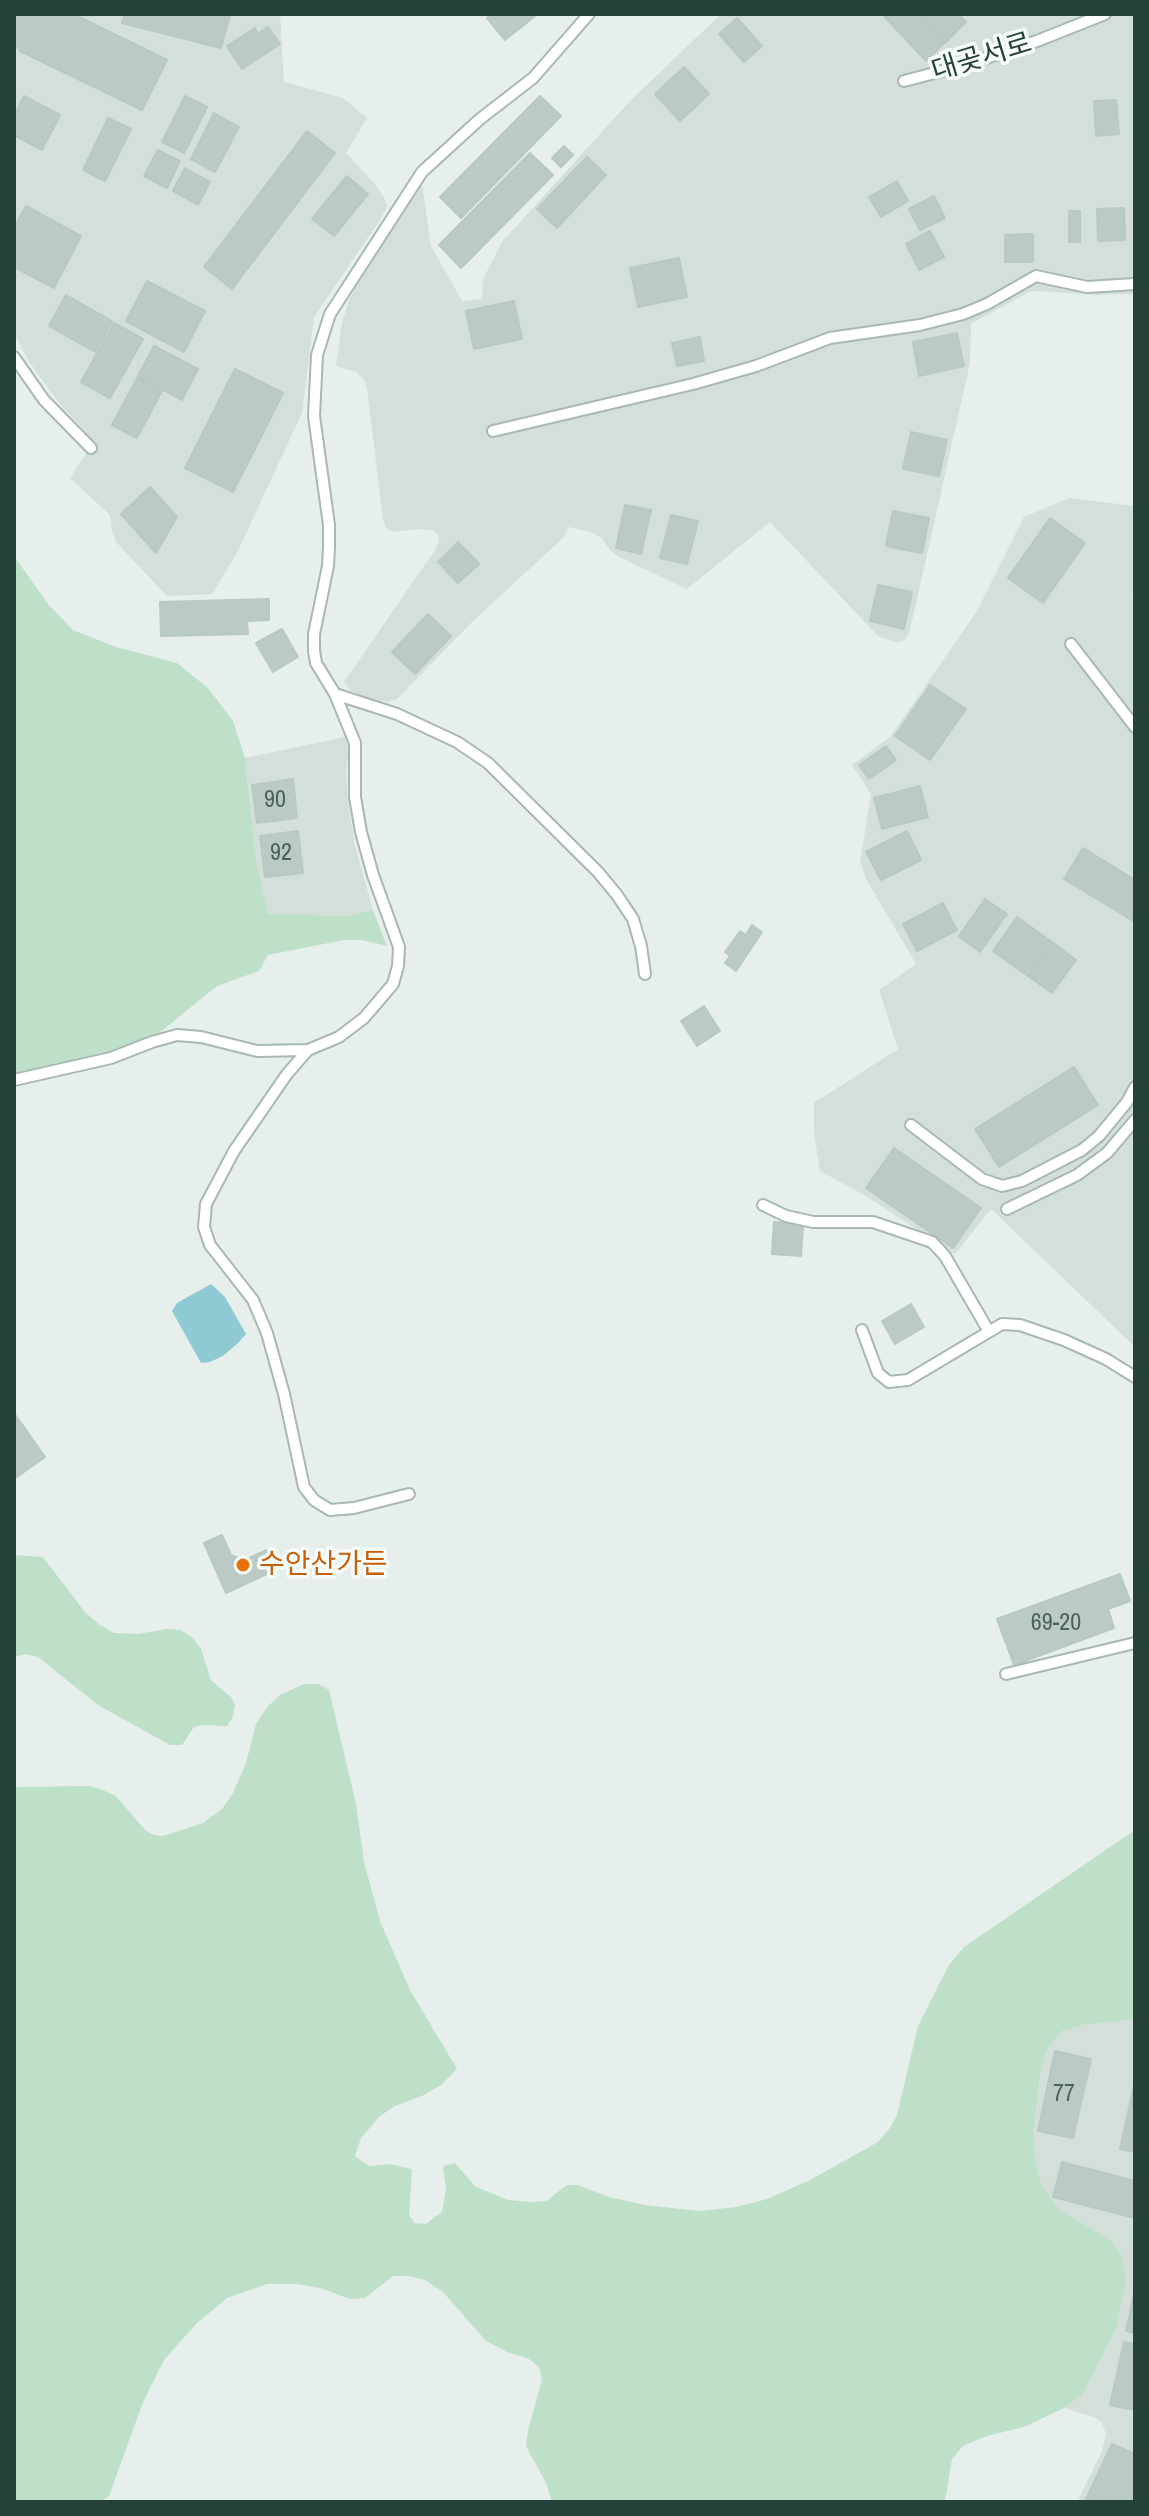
<!DOCTYPE html>
<html>
<head>
<meta charset="utf-8">
<style>
	body { margin:0 }
	#map { position:relative; width:1149px; height:2516px; overflow:hidden; background:#e6efeb; font-family:"Archivo Narrow",sans-serif }
	canvas { display:block }
	.frame { position:absolute; inset:0; border:16px solid #24423a; pointer-events:none }
</style>
</head>
<body>
<div id="map">
<canvas width="1149" height="2516"></canvas>
<div class="frame"></div>
</div>
<script>
const ctx = document.querySelector('canvas').getContext('2d');
ctx.lineJoin = 'round';
function fillPath(path, color) { ctx.fillStyle = color; ctx.fill(path, 'evenodd'); }
const toPath = rows => new Path2D(rows.map(r => 'M' + r).join(''));
function trace(path, color, width, dash) { ctx.strokeStyle = color; ctx.lineWidth = width; ctx.lineCap = dash ? 'butt' : 'round'; ctx.setLineDash(dash || []); ctx.stroke(path); }
function write(font, color, halo, rows, align = 'center') {
  ctx.font = font + ' "Archivo Narrow","Noto Sans KR",sans-serif'; ctx.lineWidth = 7; ctx.setLineDash([]); ctx.textBaseline = 'middle'; ctx.strokeStyle = halo; ctx.fillStyle = color; for (const [text, x, y, turn = 0] of rows) {
    ctx.save(); ctx.translate(x, y); ctx.rotate((+turn || 0) * Math.PI / 180); ctx.textAlign = isNaN(turn) ? turn : align; if (halo) ctx.strokeText(text, 0, 0); ctx.fillText(text, 0, 0); ctx.restore();
  }
}
fillPath(toPath([
	[14,14,280,14,284,82,343,98,367,118,346,153,373,182,384,197,387,206,382,217,314,317,302,413,237,553,212,594,167,596,117,543,112,532,110,515,70,478,94,441,59,403,28,360,14,333],
	[721,14,1135,14,1135,294,1096,295,1038,291,1029,292,971,324,970,363,910,630,906,639,897,643,878,636,770,522,687,589,621,558,610,550,602,538,591,532,568,527,564,537,471,623,397,699,388,702,361,696,350,690,344,682,435,550,439,540,438,534,432,530,417,529,393,532,386,528,383,519,367,389,364,379,356,372,336,366,342,323,348,303,356,286,422,184,431,246,462,301,482,299,483,279,502,242,630,101],
	[1069,498,1135,506,1135,578,1132,598,1135,598,1135,1347,991,1209,955,1254,866,1196,820,1171,814,1133,814,1103,898,1049,879,990,916,964,866,879,860,862,871,794,852,765,890,737,977,611,1024,517],
	[345,737,349,751,346,770,348,801,354,842,373,910,348,916,268,915,257,865,245,758],
	[1135,2019,1135,2502,1077,2502,1102,2451,1106,2434,1102,2422,1094,2417,1064,2408,1082,2395,1115,2331,1110,2240,1057,2209,1041,2183,1035,2158,1034,2129,1040,2075,1047,2050,1054,2038,1062,2031,1083,2025]
]), '#d4dfda');
fillPath(toPath([
	[14,556,48,604,73,630,116,647,177,663,208,688,233,721,245,758,257,865,268,914,348,916,373,910,387,946,362,940,344,940,268,955,259,971,217,986,148,1042,121,1055,14,1079],
	[14,1555,43,1557,85,1612,100,1625,114,1633,138,1634,167,1629,181,1630,193,1638,201,1649,211,1680,231,1697,235,1705,233,1717,227,1726,204,1725,194,1727,182,1745,170,1745,98,1705,38,1657,26,1654,14,1657],
	[304,1684,319,1684,329,1690,356,1804,364,1862,380,1921,410,1990,457,2069,441,2085,424,2095,395,2106,380,2116,361,2138,355,2156,369,2166,389,2164,412,2169,409,2214,414,2223,426,2224,442,2212,446,2189,443,2166,455,2163,476,2187,508,2200,530,2202,546,2201,567,2185,578,2185,609,2197,645,2205,699,2211,736,2207,767,2199,810,2180,878,2142,890,2128,897,2115,918,2026,949,1965,964,1947,1135,1830,1135,2019,1083,2025,1062,2031,1055,2038,1047,2050,1040,2075,1034,2129,1035,2158,1041,2183,1057,2208,1110,2240,1122,2256,1126,2283,1115,2331,1082,2395,1064,2408,1024,2427,987,2436,963,2446,952,2459,945,2502,552,2502,546,2483,526,2446,528,2431,542,2379,539,2367,529,2359,507,2352,486,2341,443,2292,425,2280,409,2276,393,2276,365,2298,350,2299,320,2288,297,2284,267,2284,227,2298,197,2323,164,2360,143,2402,109,2496,101,2502,14,2502,14,1787,90,1786,105,1791,116,1796,145,1830,154,1835,163,1836,203,1823,222,1809,233,1793,246,1763,256,1724,267,1707,280,1695]
]), '#bfe0c8');
fillPath(toPath([
	[211,1284,225,1297,246,1334,238,1343,223,1356,210,1362,201,1363,172,1311,177,1303]
]), '#8ec9d4');
const building = toPath([
	[14,14,73,14,167,60,142,110,20,51,14,41,14,14],
	[125,14,228,14,230,15,221,48,122,23,125,14],
	[492,14,533,14,535,16,505,40,487,18,492,14],
	[888,14,915,14,943,44,926,61,885,17,888,14],
	[918,14,958,14,966,22,945,43,918,14],
	[737,18,762,46,744,62,719,34,737,18],
	[268,27,280,44,242,69,227,46,255,28,258,34,268,27],
	[684,67,709,94,680,121,655,94,684,67],
	[24,96,60,115,42,150,14,135,14,116,24,96],
	[185,96,207,107,184,153,162,142,185,96],
	[540,96,561,116,461,218,440,197,540,96],
	[1116,100,1119,134,1096,136,1094,101,1116,100],
	[214,113,239,127,215,172,191,159,214,113],
	[108,118,131,129,105,181,83,170,108,118],
	[307,131,335,153,232,289,204,267,307,131],
	[564,146,573,155,561,167,552,158,564,146],
	[158,150,180,161,167,188,144,176,158,150],
	[530,153,553,175,461,268,439,245,530,153],
	[587,157,606,175,557,228,537,209,587,157],
	[185,168,210,182,198,205,173,191,185,168],
	[347,176,368,194,334,236,312,219,347,176],
	[897,181,908,201,881,217,869,197,897,181],
	[934,196,945,218,920,230,909,209,934,196],
	[26,206,81,236,54,288,14,267,14,228,26,206],
	[1124,208,1125,240,1098,241,1097,209,1124,208],
	[1069,211,1080,211,1080,242,1069,242,1069,211],
	[930,231,944,257,919,270,906,244,930,231],
	[1033,234,1033,262,1005,262,1005,235,1033,234],
	[679,258,687,297,638,307,630,268,679,258],
	[147,281,205,311,184,352,126,321,147,281],
	[66,295,112,321,95,352,49,326,66,295],
	[514,301,522,339,474,349,466,311,514,301],
	[114,323,143,339,110,398,81,382,114,323],
	[957,333,964,366,919,376,913,342,957,333],
	[700,337,704,361,677,366,672,343,700,337],
	[154,346,198,369,182,400,138,376,154,346],
	[235,369,283,393,233,492,185,468,235,369],
	[137,378,162,391,137,438,112,425,137,378],
	[911,432,947,440,939,476,903,469,911,432],
	[150,487,177,517,156,553,121,514,150,487],
	[625,505,651,510,641,554,616,548,625,505],
	[893,511,929,518,922,553,886,546,893,511],
	[671,515,698,521,687,564,660,558,671,515],
	[1050,518,1085,543,1043,603,1008,578,1050,518],
	[458,542,479,564,458,583,438,562,458,542],
	[878,585,912,592,904,629,870,621,878,585],
	[269,599,269,620,247,621,248,634,161,636,160,602,269,599],
	[428,614,451,636,415,674,392,652,428,614],
	[282,629,298,657,273,672,256,643,282,629],
	[930,685,966,709,930,760,895,736,930,685],
	[886,746,896,760,869,779,859,765,886,746],
	[293,779,297,818,257,823,252,785,293,779],
	[920,786,928,817,882,829,874,798,920,786],
	[298,831,303,873,265,877,260,836,298,831],
	[907,831,921,860,881,880,866,852,907,831],
	[1083,848,1135,880,1135,922,1064,879,1083,848],
	[985,899,1007,914,980,952,959,936,985,899],
	[943,903,957,930,917,951,903,924,943,903],
	[1017,917,1052,942,1028,976,993,951,1017,917],
	[752,925,762,932,736,971,725,963,730,956,725,952,740,931,746,935,752,925],
	[1052,942,1076,960,1052,993,1028,976,1052,942],
	[704,1006,720,1031,697,1046,681,1021,704,1006],
	[1074,1067,1098,1105,999,1167,975,1129,1074,1067],
	[894,1148,981,1208,953,1248,866,1188,894,1148],
	[774,1222,803,1224,801,1256,772,1254,774,1222],
	[911,1304,924,1327,895,1344,882,1321,911,1304],
	[14,1413,45,1457,14,1479,14,1413],
	[222,1535,231,1555,244,1560,267,1550,275,1570,226,1593,204,1543,222,1535],
	[1120,1574,1130,1601,1108,1609,1114,1628,1014,1665,997,1619,1120,1574],
	[1055,2051,1091,2059,1073,2138,1038,2131,1055,2051],
	[1135,2081,1135,2152,1120,2149,1135,2081],
	[1062,2162,1135,2181,1135,2218,1053,2197,1062,2162],
	[1135,2289,1135,2333,1126,2331,1135,2289],
	[1124,2342,1135,2344,1135,2410,1110,2405,1124,2342],
	[1112,2444,1135,2454,1135,2502,1088,2502,1085,2501,1112,2444]
]);
fillPath(building, '#bbcac4');
trace(building, '#b8c9c2', 2);
const service = toPath([
	[904,81,965,65,1037,41,1105,14],
	[14,357,44,400,91,448],
	[493,431,693,384,756,366,830,338,920,325,963,314,987,304,1036,276,1087,287,1135,284],
	[1071,644,1135,727],
	[335,694,397,714,457,742,488,763,598,872,617,895,633,919,641,946,645,974],
	[308,1050,287,1074,234,1151,206,1204,204,1227,210,1245,253,1300,267,1333,284,1394,304,1487,314,1500,330,1510,354,1508,409,1494],
	[14,1080,111,1058,152,1042,177,1035,201,1037,257,1051,308,1050,339,1037,364,1018,393,984,398,966,399,947,373,875,361,832,355,797,355,743,335,694,316,663,314,651,314,634,328,566,329,547,329,525,314,416,317,355,330,314,422,172,480,119,533,78,589,14],
	[911,1125,982,1179,1002,1186,1022,1181,1082,1150,1099,1136,1127,1102,1135,1087],
	[763,1205,786,1216,813,1222,873,1222,932,1242,945,1256,988,1330],
	[1007,1209,1077,1175,1107,1153,1135,1120],
	[862,1330,878,1373,889,1382,908,1380,1002,1324,1020,1325,1064,1340,1106,1359,1135,1377],
	[1006,1674,1135,1643]
]);
trace(service, '#a8b8b2', 14);
trace(service, '#fff', 10);
for (const [x, y, r, color] of [
	[243,1565,8,"#e8710a"]
]) { const dot = new Path2D(); dot.arc(x, y, r, 0, 2 * Math.PI); ctx.fillStyle = color; ctx.fill(dot); trace(dot, '#f7fbf9', 3); }
write('24px', '#4a645c', null, [
	["90",275,801],
	["92",281,854],
	["69-20",1056,1624],
	["77",1064,2095]
]);
write('28px', '#24423a', '#f7fbf9', [
	["대곶서로",982,58,-17]
]);
write('28px', '#c56008', '#f7fbf9', [
	["수안산가든",259,1565]
], 'left');
</script>
</body>
</html>
